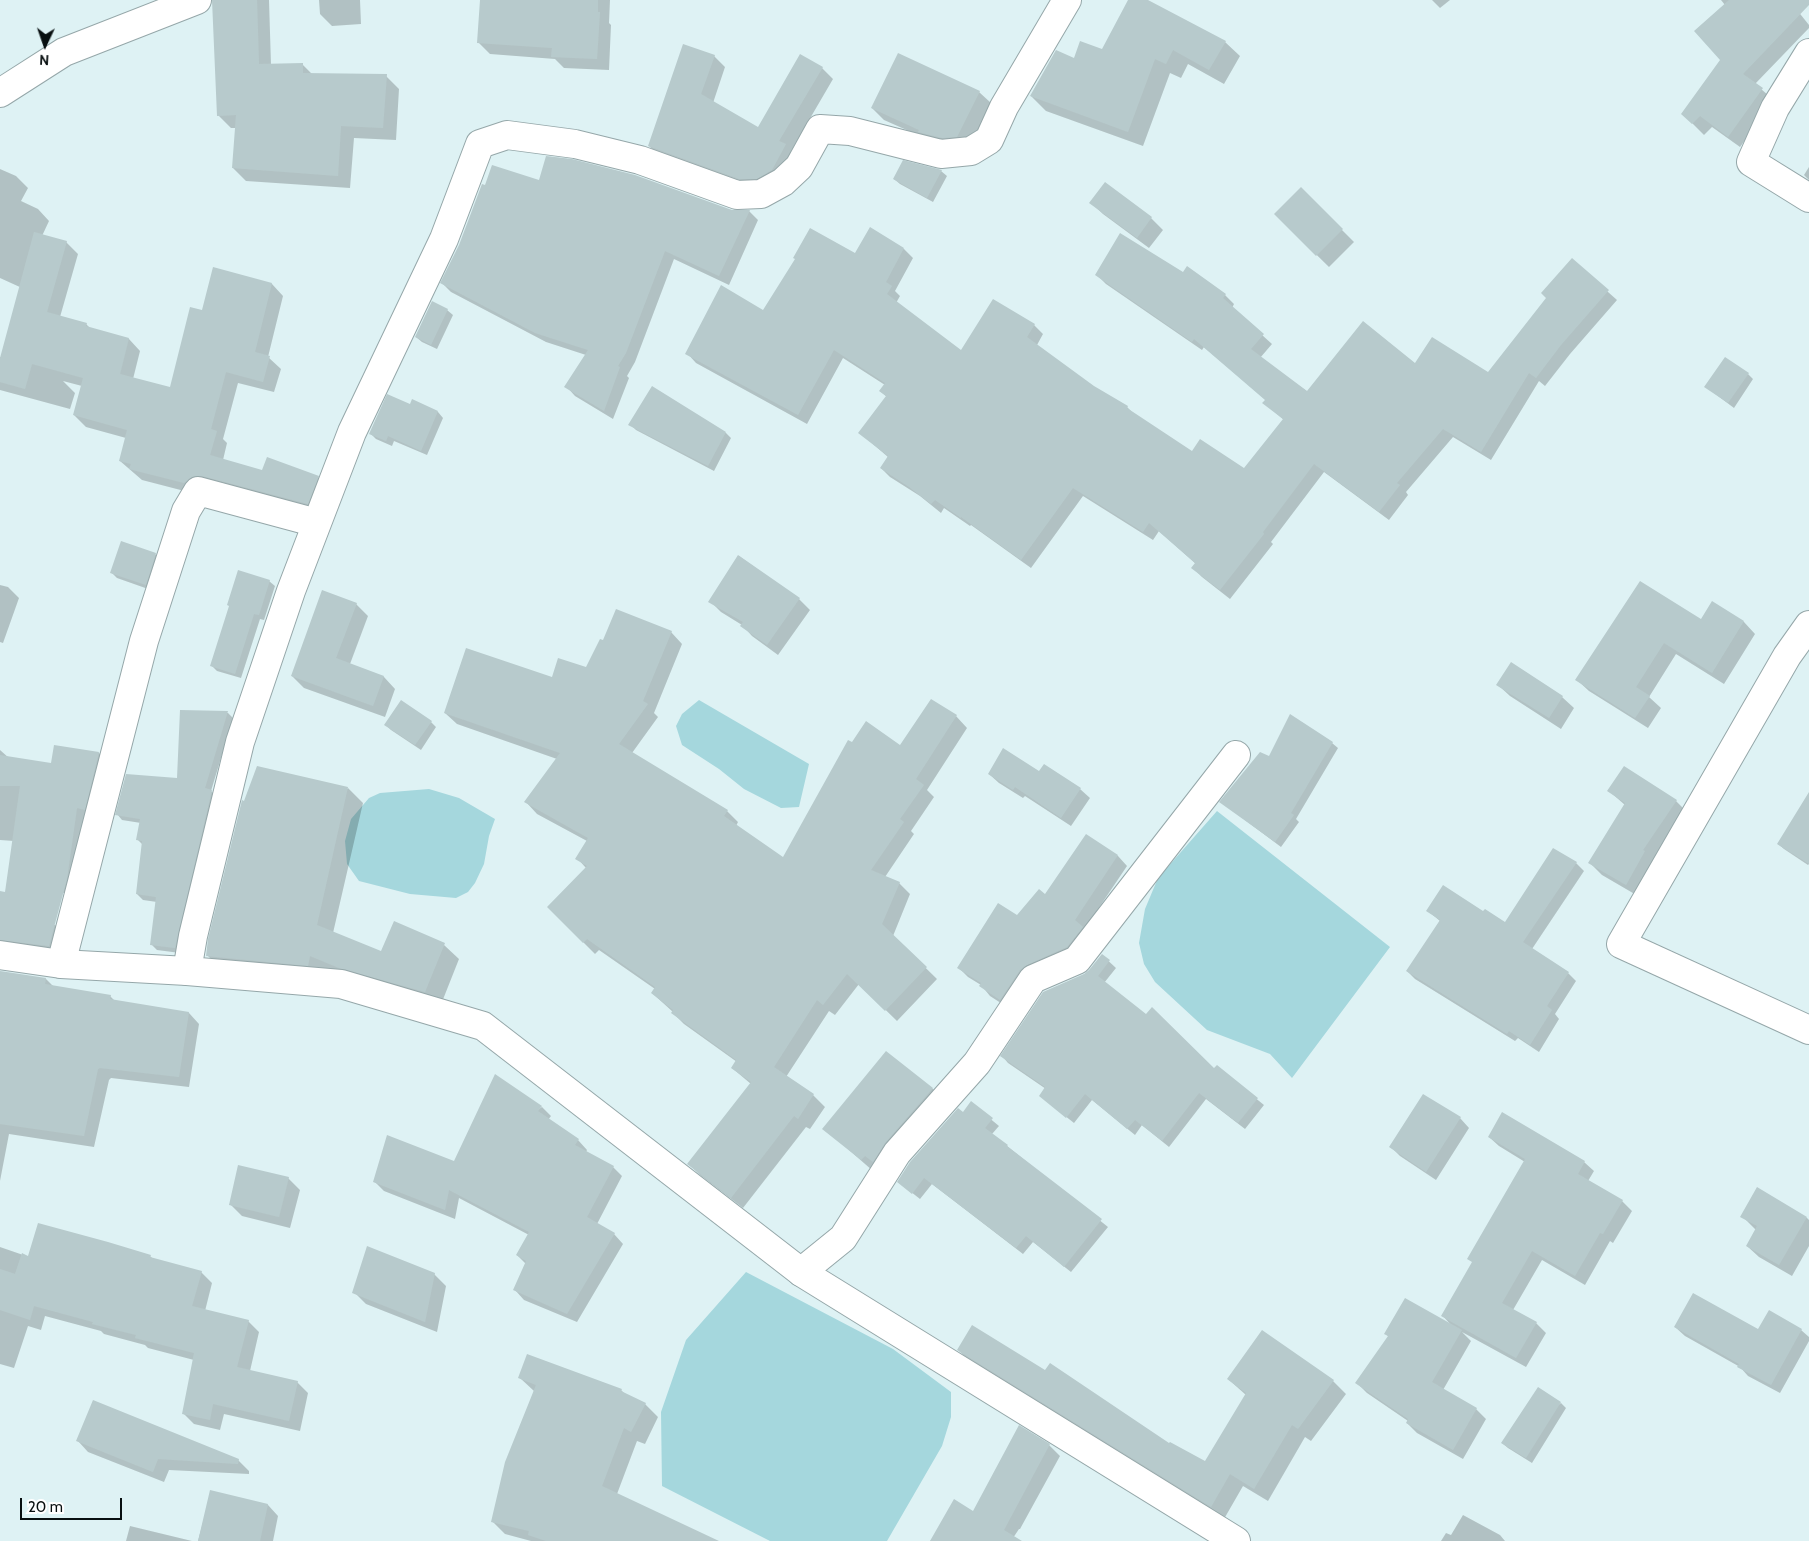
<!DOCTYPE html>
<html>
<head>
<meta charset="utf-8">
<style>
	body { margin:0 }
	#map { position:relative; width:1809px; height:1541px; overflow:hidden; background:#def2f4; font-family:Cabin,sans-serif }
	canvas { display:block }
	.north { position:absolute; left:20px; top:20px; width:50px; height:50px; -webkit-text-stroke:4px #fff; paint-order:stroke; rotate:183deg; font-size:14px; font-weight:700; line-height:20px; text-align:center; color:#080f10 }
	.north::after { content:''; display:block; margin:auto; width:18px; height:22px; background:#080f10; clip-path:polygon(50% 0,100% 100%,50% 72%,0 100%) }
	.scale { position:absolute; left:20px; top:1498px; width:102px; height:22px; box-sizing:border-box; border:2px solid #080f10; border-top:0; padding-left:6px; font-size:15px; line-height:18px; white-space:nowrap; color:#080f10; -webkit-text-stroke:4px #fff; paint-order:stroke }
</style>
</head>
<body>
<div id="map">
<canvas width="1809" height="1541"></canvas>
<div class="north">N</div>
<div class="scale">20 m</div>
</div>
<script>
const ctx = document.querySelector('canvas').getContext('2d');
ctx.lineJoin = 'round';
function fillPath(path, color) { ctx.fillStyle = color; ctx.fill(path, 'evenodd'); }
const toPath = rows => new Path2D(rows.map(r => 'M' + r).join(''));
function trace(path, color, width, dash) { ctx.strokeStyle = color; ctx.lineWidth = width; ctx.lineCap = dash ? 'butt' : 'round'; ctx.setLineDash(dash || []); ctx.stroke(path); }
fillPath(toPath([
	[699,700,809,764,799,807,781,808,744,789,719,769,682,745,676,726,682,714],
	[429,789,459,798,495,819,489,836,484,864,475,883,468,892,456,898,410,894,359,881,347,864,345,841,351,819,369,798,380,793],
	[1217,811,1390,947,1292,1078,1270,1054,1207,1030,1155,982,1144,964,1139,943,1145,909,1158,878],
	[746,1272,893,1349,951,1392,951,1417,942,1446,887,1541,770,1541,662,1486,661,1412,686,1340]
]), '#a5d7dd');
fillPath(toPath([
	[213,0,269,0,271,65,302,64,312,74,386,76,399,89,396,140,354,138,350,188,246,181,233,168,236,128,231,128,218,115],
	[319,0,360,0,361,24,332,26,320,14],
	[481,0,610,0,609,23,611,25,609,70,564,68,555,59,490,54,478,42],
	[1129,0,1146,0,1225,42,1240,56,1224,84,1188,64,1181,78,1170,73,1143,146,1046,111,1031,96,1075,59,1102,51],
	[1432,0,1450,0,1440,8],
	[1721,0,1789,0,1809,25,1809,28,1755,84,1774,100,1740,147,1712,127,1704,135,1683,114,1722,59,1725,5],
	[714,56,725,67,713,103,758,128,822,68,833,79,791,151,796,156,751,190,660,157,649,146],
	[979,92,991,103,969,148,927,139,884,120,872,108],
	[1809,167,1809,180,1804,175],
	[0,169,16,176,28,188,21,201,38,209,49,221,42,236,66,242,78,254,60,317,86,324,91,329,129,339,140,351,133,379,171,388,203,312,214,269,272,284,283,296,268,357,281,369,274,392,238,383,223,439,227,443,223,460,263,471,318,477,329,488,319,515,196,494,142,480,120,461,126,438,86,427,74,415,82,386,63,381,75,393,70,409,0,390,0,357,2,357,22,288,0,278],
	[941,171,947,176,933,202,900,184,894,179],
	[540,181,731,211,749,211,758,220,729,285,674,259,635,362,627,376,629,378,613,419,575,396,566,386,586,355,546,342,451,292,442,283],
	[1301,189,1354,242,1329,267,1275,214],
	[1091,203,1151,218,1163,230,1149,248,1103,214],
	[904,249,913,258,895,291,900,296,896,303,962,352,1034,325,1043,334,1037,345,1093,387,1127,407,1136,416,1192,452,1244,470,1284,420,1264,403,1266,400,1204,347,1202,350,1106,284,1096,274,1183,274,1225,295,1234,304,1232,308,1272,344,1260,358,1308,392,1416,365,1489,374,1547,298,1572,260,1617,300,1570,354,1545,386,1539,381,1491,460,1453,437,1406,492,1408,495,1389,520,1324,472,1271,542,1273,544,1230,599,1202,577,1193,568,1196,564,1159,531,1153,540,1083,496,1031,568,971,525,970,526,944,508,941,513,920,496,890,477,881,468,888,457,860,433,887,397,880,391,885,385,843,358,807,424,696,363,687,353,763,312,855,255],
	[447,310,453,315,437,349,422,342,416,337],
	[1748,374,1753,379,1734,408,1706,387],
	[412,401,438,412,443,418,427,455,394,441,392,446,376,439,370,433,410,406],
	[630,424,726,433,731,438,714,471,636,430],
	[155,554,161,560,151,590,117,578,112,573],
	[739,556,799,599,810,610,778,655,752,636,742,625,721,612,710,601],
	[269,581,275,586,264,620,260,619,241,678,217,671,212,666],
	[0,585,8,587,19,598,3,643,0,642],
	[1713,603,1744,622,1755,634,1724,684,1676,654,1649,697,1661,708,1648,728,1589,691,1577,680,1701,621],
	[356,604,368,616,350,664,384,677,395,689,385,717,304,688,292,676],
	[671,632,682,644,654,713,658,717,632,753,727,811,738,822,736,826,783,858,901,747,956,716,967,728,927,790,934,797,911,831,914,834,885,877,899,883,910,894,893,936,937,979,897,1021,859,984,835,1015,829,1011,786,1077,813,1095,825,1107,810,1129,806,1127,743,1208,700,1175,689,1164,751,1084,732,1068,737,1062,684,1024,673,1013,673,1012,652,993,655,989,599,950,595,954,548,907,586,868,577,858,587,841,537,814,526,802,557,759,457,724,445,713,587,669],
	[1498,685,1562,697,1574,708,1561,729,1510,696],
	[181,711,228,713,233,718,211,791,217,797,180,953,157,950,152,945,157,902,143,900,137,894,143,845,137,839,141,823,122,820,117,814,178,780],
	[431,722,436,727,421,750,391,730,386,725],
	[1332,743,1338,748,1296,819,1299,822,1281,847,1221,802,1269,758],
	[55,746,99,753,109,764,75,896,20,881,14,841,0,840,0,750,9,758,52,764],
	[1039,773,1080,789,1090,798,1071,826,1025,796,1023,798,999,783,989,774],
	[348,788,363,803,333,933,381,953,444,945,459,959,440,1007,222,970,207,955],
	[1609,791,1676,801,1688,813,1638,896,1602,875,1590,863,1625,805],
	[1809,799,1809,864,1808,865,1784,849,1778,844],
	[1086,836,1118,856,1127,866,1084,930,1092,937,1010,1009,990,996,981,985,968,977,958,967,1017,917,1045,896],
	[1576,863,1584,871,1532,949,1568,973,1576,981,1555,1014,1559,1019,1539,1052,1518,1038,1515,1041,1415,979,1407,971,1440,921,1428,911,1484,913,1505,923],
	[0,914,55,925,65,936,60,957,0,955],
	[1102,955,1116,968,1104,983,1214,1070,1217,1067,1264,1105,1245,1129,1206,1099,1169,1147,1142,1125,1135,1135,1092,1100,1074,1123,1040,1096,1046,1089,1008,1063,1002,1056,1090,970],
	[0,972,46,979,54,987,110,996,115,1001,189,1013,199,1024,189,1087,111,1078,109,1080,94,1147,9,1134,0,1181],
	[886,1052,933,1089,944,1101,873,1171,824,1128],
	[971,1103,999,1126,992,1134,1108,1227,1071,1272,1033,1242,1023,1254,932,1184,920,1199,906,1188],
	[542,1107,551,1116,548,1120,578,1140,587,1150,586,1152,613,1167,622,1176,597,1224,614,1234,623,1244,577,1322,524,1300,515,1290,526,1264,517,1255,529,1235,459,1198,455,1219,384,1191,374,1181,454,1163],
	[1460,1118,1469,1128,1436,1180,1400,1156,1391,1147],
	[1489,1137,1584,1162,1594,1171,1588,1181,1622,1201,1632,1211,1613,1243,1610,1241,1585,1285,1542,1260,1513,1310,1536,1323,1546,1333,1526,1367,1462,1332,1471,1341,1443,1390,1476,1409,1486,1419,1463,1459,1417,1433,1407,1423,1408,1421,1367,1393,1357,1383,1389,1337,1386,1334,1451,1325,1443,1316,1473,1263,1525,1162,1499,1146],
	[288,1178,300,1190,290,1228,242,1216,230,1204],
	[1742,1216,1807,1218,1809,1220,1809,1246,1792,1276,1759,1257,1747,1246,1756,1230],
	[0,1247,29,1257,150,1256,153,1259,201,1272,212,1283,205,1311,248,1321,259,1332,250,1371,297,1382,308,1393,300,1431,224,1414,220,1430,194,1424,183,1413,194,1360,148,1348,145,1345,104,1334,101,1331,45,1316,41,1330,28,1326,14,1368,0,1364],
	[434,1274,446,1286,437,1332,366,1304,354,1292],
	[1675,1327,1758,1331,1801,1330,1809,1337,1809,1341,1780,1393,1748,1376,1740,1367,1685,1336],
	[958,1350,1045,1372,1170,1445,1205,1463,1246,1395,1228,1379,1333,1381,1346,1394,1311,1441,1305,1437,1268,1501,1243,1486,1224,1519,971,1362],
	[520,1378,621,1390,626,1395,645,1404,658,1417,645,1444,637,1441,617,1494,715,1541,531,1541,505,1534,492,1521,534,1391],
	[1561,1403,1566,1408,1532,1463,1508,1448,1502,1443],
	[1019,1427,1049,1445,1060,1456,1020,1529,1019,1529,1011,1541,930,1541,973,1513],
	[78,1441,238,1460,249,1471,249,1474,169,1470,164,1482,88,1452],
	[211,1492,268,1505,278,1516,273,1541,198,1541],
	[1463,1515,1500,1535,1505,1541,1441,1541,1446,1533,1451,1535],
	[130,1526,192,1541,126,1541]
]), '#0003');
fillPath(toPath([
	[212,0,257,0,259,64,303,63,303,73,387,74,383,128,341,126,338,176,232,168,236,115,217,116],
	[480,0,598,0,598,12,600,12,597,59,551,57,552,48,477,43],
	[1128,0,1148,0,1226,41,1209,70,1173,50,1166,64,1155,59,1128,132,1030,96,1056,50,1074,58,1080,41,1102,49],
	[1729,0,1809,0,1809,5,1743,74,1763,88,1728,137,1700,116,1692,124,1681,114,1720,60,1694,31],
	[683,44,715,55,701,94,758,127,800,54,823,67,779,141,786,144,772,170,757,179,739,179,648,146],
	[898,53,980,91,957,137,942,138,918,132,919,130,871,108],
	[546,156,572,159,635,175,732,210,750,210,719,276,665,251,626,353,618,366,620,367,604,411,564,387,588,350,535,333,440,283,459,245,482,184,485,185,492,165,539,180],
	[903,160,942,170,927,198,893,179],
	[1105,182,1152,217,1137,238,1089,203],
	[1301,187,1343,229,1316,256,1274,214],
	[870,227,904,248,886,282,892,286,887,294,961,350,993,299,1035,324,1027,337,1094,386,1128,406,1127,408,1192,451,1200,439,1244,468,1283,419,1262,403,1265,400,1194,339,1192,342,1095,275,1120,233,1183,272,1187,266,1226,294,1223,298,1264,334,1251,349,1307,391,1363,321,1415,363,1432,337,1488,372,1546,298,1541,293,1572,258,1609,290,1561,345,1536,378,1529,373,1481,452,1443,429,1397,483,1400,485,1379,512,1314,464,1263,532,1264,534,1220,590,1191,568,1195,563,1149,523,1143,532,1073,488,1021,560,961,517,961,518,935,500,931,504,909,487,880,468,888,456,858,433,886,396,879,391,885,383,834,350,798,415,685,354,721,285,763,310,795,259,793,258,810,228,855,253],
	[34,232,67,241,47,312,87,323,86,326,129,338,120,374,170,387,190,307,202,310,213,267,272,283,255,352,270,356,263,382,226,372,211,429,217,431,210,455,262,470,267,457,319,476,308,504,202,476,192,477,184,483,129,469,131,464,119,461,127,430,73,415,83,378,32,364,25,389,0,382,0,358],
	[432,301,448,309,431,345,415,337],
	[1725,357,1749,373,1728,403,1704,387],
	[652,386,726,432,708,466,628,425],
	[387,394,410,404,412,399,438,411,421,451,388,436,386,441,369,434],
	[121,541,156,553,146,585,110,573],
	[738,555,800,598,767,645,740,626,743,622,708,602],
	[238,570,270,580,259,615,254,614,235,674,210,666,229,606,227,605],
	[1640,581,1701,619,1712,601,1744,621,1712,673,1664,643,1636,687,1650,696,1635,718,1575,680],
	[322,590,357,603,336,658,384,676,373,706,291,676],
	[616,609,672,631,643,701,648,704,619,744,728,810,724,816,783,857,848,740,852,742,866,721,900,745,931,699,957,715,916,779,924,785,900,819,904,822,871,870,900,882,882,924,927,967,885,1011,847,974,823,1005,817,1000,774,1067,814,1094,798,1119,794,1116,731,1198,687,1164,751,1082,731,1068,736,1060,671,1013,673,1010,651,993,655,987,587,939,583,943,547,907,587,866,575,859,588,838,524,802,560,753,444,713,466,648,552,677,558,658,586,667,600,639,603,640],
	[1511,662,1563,696,1549,718,1496,685],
	[401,700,432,721,415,745,384,725],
	[180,710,228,711,205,788,212,790,175,948,150,945,156,897,136,894,142,841,136,840,140,819,115,815,126,774,177,778],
	[1290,714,1333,742,1291,813,1294,815,1275,842,1219,802,1260,752,1269,756],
	[54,745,99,752,85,810,77,808,67,879,49,946,0,940,0,891,5,892,20,786,0,786,0,755,51,763],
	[1003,748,1039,771,1044,764,1081,788,1061,818,1015,787,1013,790,988,774],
	[257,766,348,787,317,925,381,951,394,921,445,943,425,992,339,968,310,956,308,966,206,956,208,939,242,800,244,801],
	[1624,766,1677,800,1643,850,1645,851,1626,885,1588,863,1625,803,1607,791],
	[1809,792,1809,864,1777,844],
	[1086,834,1118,855,1075,920,1083,927,1067,947,1027,965,1020,970,1000,1000,979,986,981,983,957,968,998,903,1017,915,1039,889,1045,894],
	[1553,848,1577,862,1523,942,1569,972,1547,1006,1552,1010,1530,1045,1509,1031,1507,1034,1406,971,1440,920,1426,911,1443,885,1483,911,1485,909,1505,922],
	[1102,954,1110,960,1098,976,1146,1014,1152,1007,1214,1068,1217,1065,1258,1098,1238,1123,1199,1093,1162,1141,1135,1120,1127,1129,1085,1094,1066,1118,1039,1096,1045,1087,1000,1056,1043,992,1084,974,1089,970],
	[0,971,46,978,45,984,111,995,110,999,189,1012,179,1077,100,1068,98,1069,84,1136,0,1124],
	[886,1051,933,1088,885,1143,873,1162,865,1156,861,1160,822,1129],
	[495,1074,542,1106,538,1111,579,1139,575,1145,614,1166,587,1217,615,1233,567,1314,513,1290,526,1261,516,1255,529,1232,449,1190,445,1210,373,1182,387,1135,454,1161],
	[1423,1094,1461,1117,1426,1172,1389,1147],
	[971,1101,993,1118,985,1128,1008,1145,1007,1146,1102,1219,1064,1267,1026,1236,1016,1248,924,1178,912,1194,897,1182,910,1162,958,1108,963,1112],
	[1502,1112,1585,1161,1578,1174,1623,1200,1603,1234,1600,1233,1575,1276,1532,1251,1502,1303,1537,1322,1516,1358,1441,1316,1472,1262,1467,1259,1525,1159,1488,1137],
	[238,1165,289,1177,279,1217,229,1205],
	[1757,1187,1807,1217,1779,1265,1746,1246,1757,1226,1740,1217],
	[38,1223,108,1242,151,1255,150,1257,202,1271,192,1306,249,1320,237,1367,298,1381,289,1421,213,1404,210,1420,182,1414,194,1353,135,1338,136,1335,92,1324,93,1322,34,1306,30,1320,0,1310,0,1269,15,1274,22,1253,28,1256],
	[367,1246,435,1273,425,1322,352,1293],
	[1693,1293,1758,1329,1769,1310,1802,1329,1771,1385,1737,1367,1739,1364,1674,1327],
	[1405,1298,1462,1330,1432,1382,1477,1408,1453,1450,1406,1423,1408,1419,1355,1383,1388,1336,1384,1334],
	[972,1325,1045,1370,1050,1363,1169,1443,1170,1442,1205,1461,1246,1393,1227,1379,1262,1330,1334,1380,1298,1429,1292,1425,1254,1489,1230,1474,1211,1507,957,1350],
	[527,1354,622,1389,621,1391,646,1403,631,1432,624,1428,602,1486,719,1541,546,1541,528,1535,529,1531,491,1522,505,1462,536,1385,518,1378],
	[1538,1387,1561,1402,1526,1458,1501,1443],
	[93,1400,239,1459,238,1464,158,1459,153,1472,76,1441],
	[1019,1425,1050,1444,1004,1530,1022,1541,930,1541,954,1499,973,1511],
	[210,1490,268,1504,260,1541,198,1541]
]), '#b7cacc');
const minor = toPath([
	[1809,53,1775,108,1751,162,1809,198],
	[0,93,64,52,197,0],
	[1809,625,1787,656,1621,944,1809,1030],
	[61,964,144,641,186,511,198,491,317,523],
	[187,971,193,936,240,742,291,591,352,432,444,239,480,144,507,135,575,144,640,160,737,195,761,194,783,182,799,167,820,129,850,131,941,154,971,151,989,140,1004,107,1067,0],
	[801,1272,843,1238,897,1153,977,1063,1033,979,1077,960,1236,755]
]);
const tertiary = toPath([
	[0,955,61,964,187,971,341,984,483,1026,801,1272,1236,1541]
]);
trace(minor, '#95a7a9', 30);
trace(tertiary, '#95a7a9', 30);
trace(minor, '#fff', 28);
trace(tertiary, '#fff', 28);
</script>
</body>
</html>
